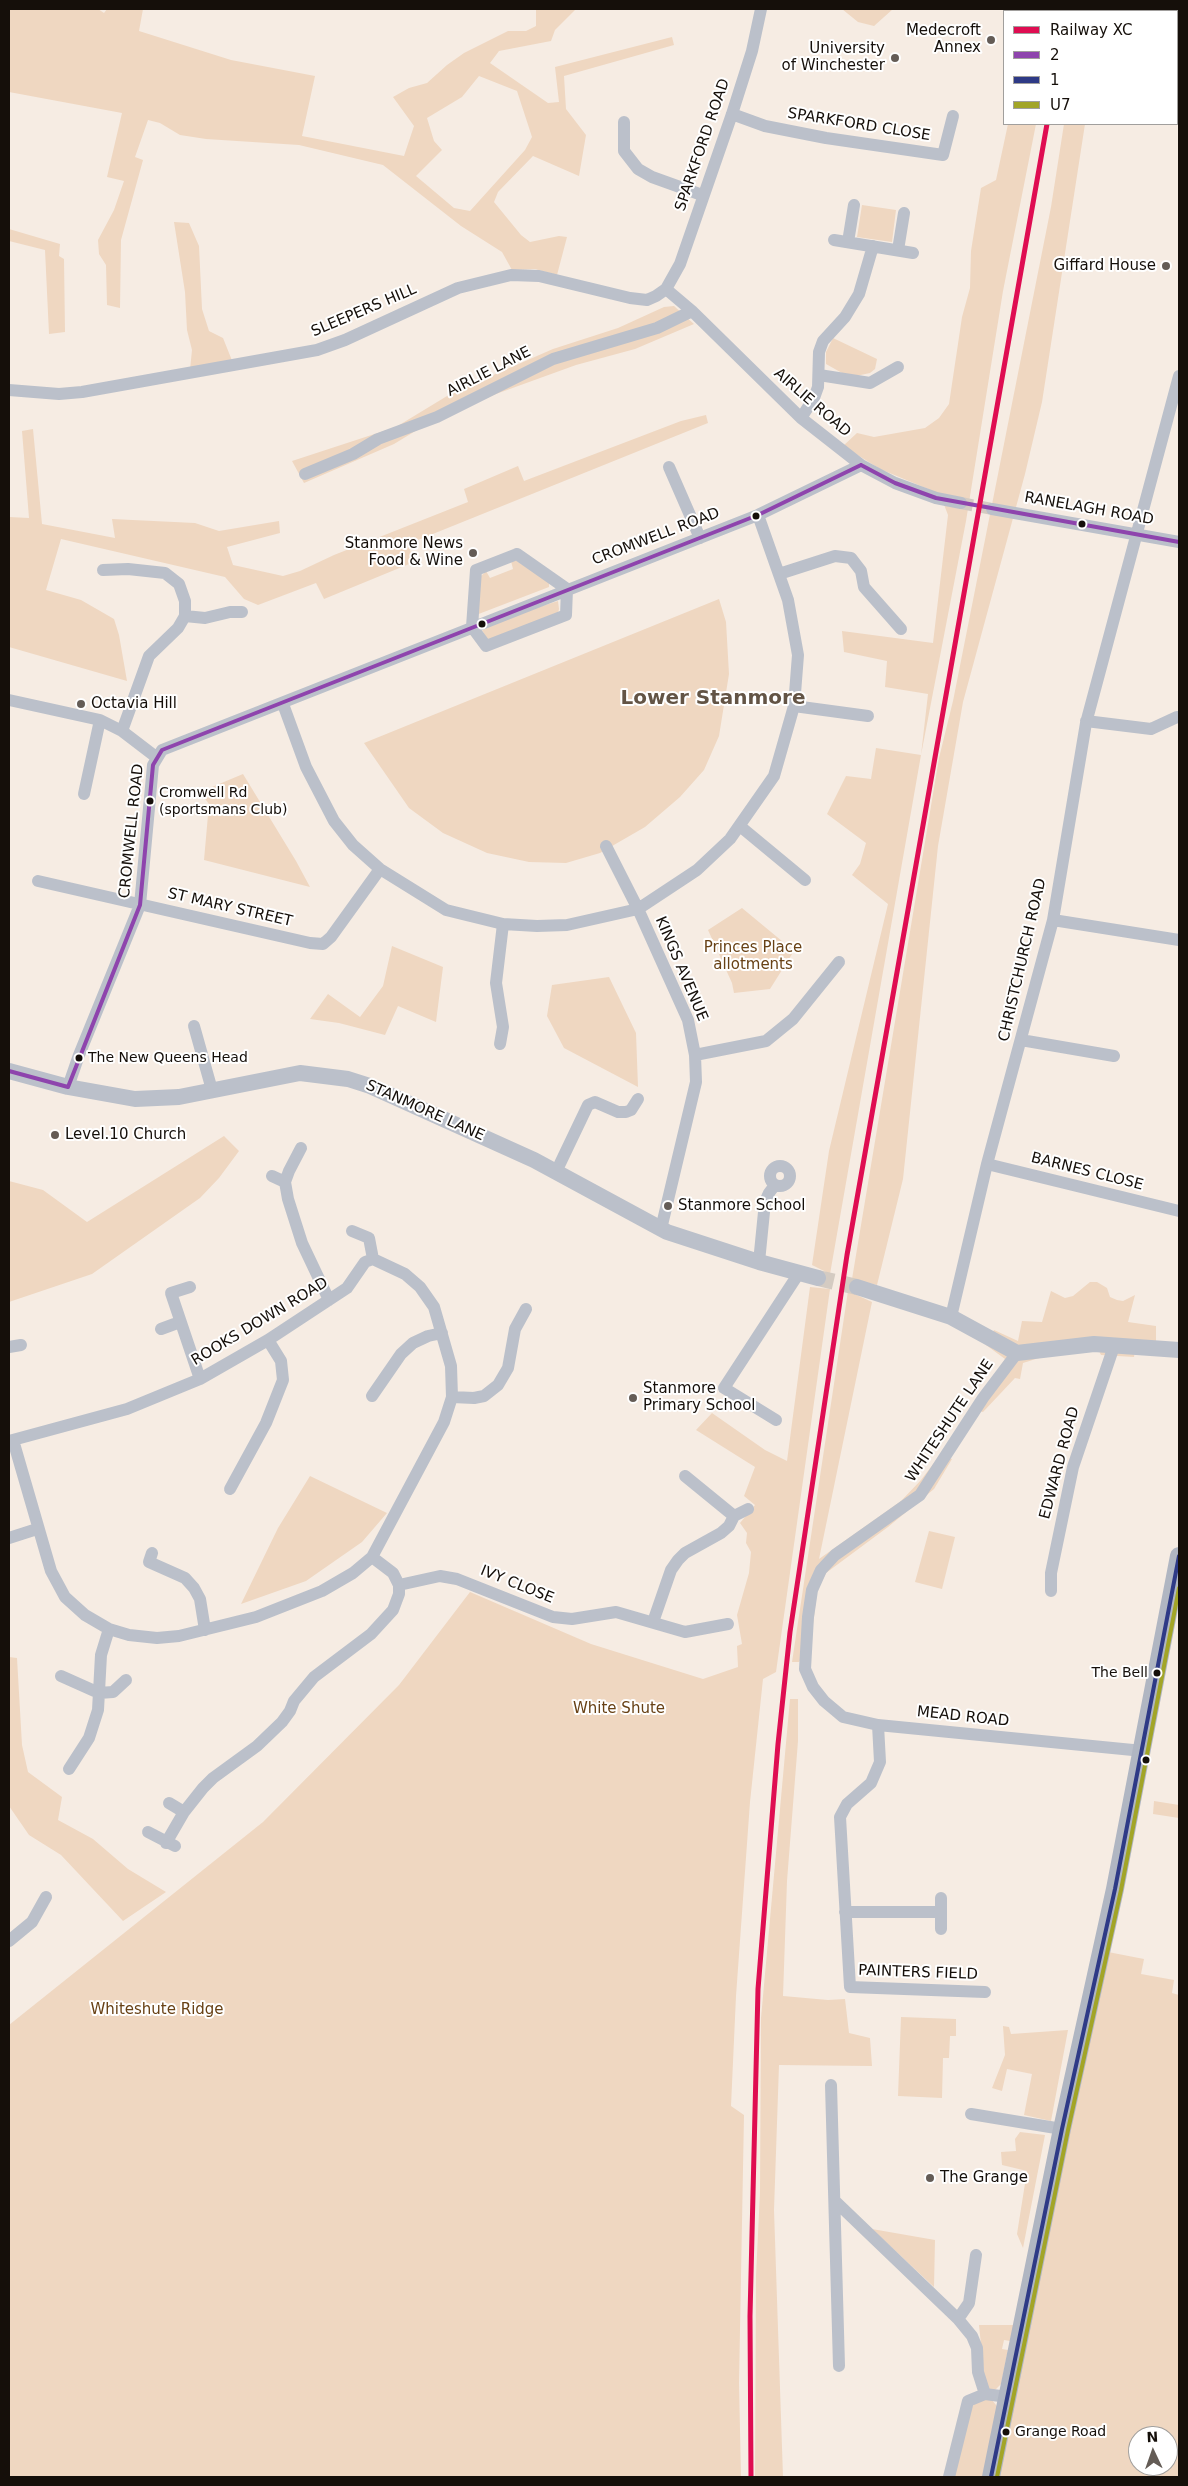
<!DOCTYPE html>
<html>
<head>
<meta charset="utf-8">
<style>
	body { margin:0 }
	#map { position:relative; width:1188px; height:2486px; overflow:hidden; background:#f6ece3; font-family:"DejaVu Sans",sans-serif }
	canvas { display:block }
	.frame { position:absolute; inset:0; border:10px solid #150f0a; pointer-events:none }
	.legend { position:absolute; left:1003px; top:10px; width:175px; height:115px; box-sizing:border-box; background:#fff; border:1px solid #a19f9d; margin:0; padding:6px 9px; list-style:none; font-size:15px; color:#150f0a }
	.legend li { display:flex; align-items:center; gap:10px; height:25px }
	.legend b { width:25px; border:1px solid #a19f9d }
	.north { position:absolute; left:1128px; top:2426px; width:50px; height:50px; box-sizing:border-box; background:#fff; border:1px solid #a19f9d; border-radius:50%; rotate:357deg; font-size:14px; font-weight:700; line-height:20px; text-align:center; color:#150f0a }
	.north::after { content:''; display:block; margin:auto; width:18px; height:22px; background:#645c56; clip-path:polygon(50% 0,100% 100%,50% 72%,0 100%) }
</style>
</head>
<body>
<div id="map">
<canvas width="1188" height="2486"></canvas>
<div class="frame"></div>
<ul class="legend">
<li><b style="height:6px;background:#df0d52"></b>Railway XC</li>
<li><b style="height:6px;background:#8e44ad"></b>2</li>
<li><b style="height:6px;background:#2e3a86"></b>1</li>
<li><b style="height:6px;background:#a2a527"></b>U7</li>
</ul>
<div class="north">N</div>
</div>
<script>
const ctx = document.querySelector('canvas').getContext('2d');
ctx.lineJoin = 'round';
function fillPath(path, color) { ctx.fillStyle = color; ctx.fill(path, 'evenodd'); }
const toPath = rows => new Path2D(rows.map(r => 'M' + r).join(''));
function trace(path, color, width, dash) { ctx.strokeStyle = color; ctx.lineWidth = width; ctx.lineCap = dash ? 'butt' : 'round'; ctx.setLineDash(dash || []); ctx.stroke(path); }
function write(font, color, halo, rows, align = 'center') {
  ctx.font = font + ' "DejaVu Sans",sans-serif'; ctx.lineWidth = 4; ctx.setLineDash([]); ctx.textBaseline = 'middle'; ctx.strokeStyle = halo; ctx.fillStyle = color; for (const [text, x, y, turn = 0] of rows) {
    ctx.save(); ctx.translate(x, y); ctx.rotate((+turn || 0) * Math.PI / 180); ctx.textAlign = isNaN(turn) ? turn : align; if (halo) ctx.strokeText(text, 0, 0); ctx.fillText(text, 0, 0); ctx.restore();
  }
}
fillPath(toPath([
	[9,9,98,9,104,13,107,9,143,9,139,31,231,60,315,76,302,136,404,156,414,126,393,97,409,88,427,83,447,65,464,53,508,31,526,31,536,26,536,9,576,9,555,30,551,41,499,51,490,63,548,103,559,102,555,67,672,37,674,45,564,76,566,109,586,135,579,176,533,156,498,192,494,202,521,235,530,242,559,236,567,237,557,275,535,269,512,270,502,252,461,226,383,165,299,145,206,139,180,135,160,123,148,120,135,157,143,160,121,240,120,308,107,305,106,265,99,254,98,240,114,210,124,181,107,177,122,113,9,92],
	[479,76,517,91,532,137,525,150,470,211,454,208,416,176,442,150,434,141,427,118,462,97],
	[842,9,893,9,874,26,858,22],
	[1008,124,1036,124,1003,291,966,521,921,755,830,1274,812,1265,829,1151,888,904,852,875,860,864,866,843,827,814,846,776,871,779,876,748,921,755,928,694,885,687,887,661,844,652,842,631,933,643,948,515,940,494,880,469,843,446,857,433,874,437,925,428,939,418,949,404,962,317,970,288,971,251,981,188,996,180],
	[1064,124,1085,124,1042,402,1025,474,963,702,938,846,903,1179,877,1285,852,1279,939,758,953,701,1051,207],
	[862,205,896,210,892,242,857,237],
	[174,222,189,223,199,246,202,309,209,331,223,338,233,363,190,370,192,350,187,330,185,292],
	[9,229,60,244,59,256,64,259,65,332,49,334,45,250,9,241],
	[674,306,694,324,635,349,576,365,496,394,422,427,394,444,304,483,292,461,396,427,452,393,553,349,618,328,664,307],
	[833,338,877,359,875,369,870,373,856,376,842,373,826,364,826,352],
	[706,415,708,423,408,544,414,562,324,599,316,583,258,605,244,599,225,577,61,539,46,590,81,600,114,619,119,635,127,681,9,647,9,517,29,518,22,431,33,429,42,524,115,538,112,519,195,523,219,531,279,521,280,533,227,547,233,565,283,576,300,571,334,555,468,502,464,489,518,466,524,481,681,421],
	[511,561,517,561,549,582,549,587,476,615,479,578,486,571,490,578,513,569],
	[719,599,726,622,729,674,719,736,704,770,680,797,645,827,600,853,566,863,529,862,487,853,443,833,409,808,364,743],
	[558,601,559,609,558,613,488,641,480,626],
	[243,774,296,861,310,887,204,860,209,804,200,792],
	[742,908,794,951,770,989,734,993,732,983,708,930],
	[392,946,443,967,436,1022,398,1006,385,1035,339,1023,310,1019,328,994,360,1017,383,986],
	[609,977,636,1033,638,1087,564,1048,547,1016,552,985],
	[224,1136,239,1151,219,1178,200,1198,92,1274,9,1302,9,1181,43,1190,87,1222],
	[1090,1282,1097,1282,1107,1288,1110,1297,1117,1300,1123,1301,1135,1295,1128,1322,1156,1326,1156,1341,1136,1344,1134,1357,1101,1355,1098,1349,1058,1352,1023,1363,1020,1379,1015,1378,983,1412,972,1410,1005,1359,986,1345,994,1330,1018,1341,1022,1321,1042,1322,1051,1291,1065,1298,1073,1296],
	[810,1287,830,1289,776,1672,763,1679,750,1802,736,1996,731,2106,744,2115,739,2383,741,2477,9,2477,9,2025,263,1822,399,1685,470,1592,591,1644,703,1679,738,1667,737,1646,742,1644,737,1615,749,1573,751,1552,746,1543,747,1533,740,1523,755,1505,744,1496,755,1467,696,1430,712,1413,765,1450,787,1461],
	[848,1291,872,1302,819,1559,901,1501,921,1480,940,1455,952,1459,934,1489,888,1527,826,1573,817,1592,810,1649,799,1662,792,1662],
	[310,1476,387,1513,362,1542,306,1581,241,1604,278,1528],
	[929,1531,955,1537,942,1589,915,1582],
	[9,1657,17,1658,22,1745,28,1772,62,1797,58,1820,93,1839,128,1869,166,1892,123,1921,61,1855,29,1835,9,1806],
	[790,1699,798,1699,798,1741,787,1881,783,1996,828,2000,845,1999,849,2033,870,2038,872,2066,779,2065,774,2210,783,2477,755,2477,756,2276,760,2192,761,2018],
	[1154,1801,1179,1805,1179,1818,1153,1814],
	[1108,1952,1144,1959,1141,1974,1174,1980,1172,1993,1179,1995,1179,2477,995,2477],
	[1138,2436,1168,2436,1168,2466,1138,2466],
	[901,2017,956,2019,956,2036,950,2036,949,2058,943,2058,942,2098,898,2096],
	[1003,2026,1009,2027,1011,2034,1068,2030,1051,2121,1024,2115,1032,2074,1007,2069,1002,2091,992,2088,1005,2055],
	[1020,2132,1045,2135,1023,2248,1017,2234,1027,2171,1002,2165,1001,2152,1016,2151,1015,2139],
	[872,2229,935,2240,934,2287],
	[979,2325,1014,2325,1010,2341,1004,2340,1002,2349,1008,2350,1001,2384,995,2390,988,2389,985,2384],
	[978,2400,992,2400,1000,2410,985,2477,954,2477,970,2409]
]), '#efd7c1');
trace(toPath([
	[961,503,992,509]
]), '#d4cbc2', 12, [12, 6]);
trace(toPath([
	[818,1278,857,1287]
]), '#d4cbc2', 16, [16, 8]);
trace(toPath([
	[732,114,765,126,826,138,943,155,953,116],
	[624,122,624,151,638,169,652,177,702,195],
	[834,240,913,253],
	[848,242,854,205],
	[898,250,904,213],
	[666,289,692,311,801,418,861,465,895,483,936,498,961,503],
	[819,375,870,383,898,367],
	[9,390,59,394,82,392,317,350,345,340,458,288,511,275,539,276,630,298,647,300,656,296,666,289,680,264,732,114,752,51,761,9],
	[801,418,814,398,818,387,819,352,823,341,845,317,859,294,873,246],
	[669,467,700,538],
	[305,474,353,454,378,439,437,417,553,359,657,328,692,311],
	[992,509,1179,542],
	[517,554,567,589,566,615,486,646,472,627,476,570,517,554],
	[103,570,128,569,165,573,179,584,185,601,185,616,178,628,149,656,122,731],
	[779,574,835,556,851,558,861,571,864,587,901,629],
	[185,616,205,618,230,612,242,612],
	[9,700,100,720,122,731,156,757],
	[283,704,306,767,334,821,353,845,380,869,446,910,503,924,537,926,567,925,638,909,697,870,730,839,774,776,794,706,798,655,788,600,758,515],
	[794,706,868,716],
	[1086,721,1151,729,1177,717],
	[84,794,100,720],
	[741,827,805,880],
	[606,846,638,909,688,1020,695,1055,696,1082,661,1229],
	[38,881,310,943,323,944,331,937,380,869],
	[1053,920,1179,940],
	[194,1026,212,1090],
	[1021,1040,1114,1056],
	[500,1044,503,1027,496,983,503,924],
	[695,1055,766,1041,793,1019,839,962],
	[68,1087,79,1055,140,905,153,765,162,750,758,515,861,465],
	[301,1148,289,1171,285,1182,288,1199,302,1243,329,1300],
	[987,1164,1179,1211],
	'770 1176a10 10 0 1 1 20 0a10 10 0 1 1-20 0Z',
	[556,1172,588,1105,595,1102,618,1112,626,1112,631,1110,638,1099],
	[272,1176,285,1182],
	[352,1231,369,1238,373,1259],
	[759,1262,765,1202,769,1193,775,1185],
	[190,1287,171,1293,200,1379],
	[951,1317,987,1164,1053,920,1086,723,1179,376],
	[161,1329,180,1322],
	[9,1347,21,1345],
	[1017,1353,983,1398,920,1495,835,1555,821,1570,812,1590,808,1617,805,1669,813,1687,824,1701,843,1717,878,1725,1143,1751],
	[372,1396,401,1354,413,1343,428,1336,442,1333],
	[452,1397,474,1398,484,1396,498,1385,508,1368,515,1329,526,1309],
	[776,1420,724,1388,799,1273],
	[13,1440,51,1571,65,1597,85,1615,109,1629,129,1635,157,1638,179,1636,256,1617,322,1591,353,1573,372,1557,444,1422,452,1397,451,1366,434,1307,420,1287,405,1274,373,1259],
	[9,1441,127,1409,200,1379,268,1340,347,1288,365,1262,373,1259],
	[685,1476,734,1516],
	[230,1489,266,1423,283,1380,281,1361,268,1340],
	[9,1538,37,1529],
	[152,1553,149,1562,185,1578,194,1588,200,1599,205,1630],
	[399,1585,440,1576,457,1579,553,1617,572,1619,616,1612,685,1632,728,1624],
	[1051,1591,1051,1573,1073,1467,1114,1346],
	[653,1622,671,1570,678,1560,685,1553,721,1533,729,1526,734,1516,748,1509],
	[61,1676,99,1693,113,1692,126,1680],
	[878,1725,880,1762,871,1783,847,1804,840,1817,850,1987,985,1992],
	[69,1769,89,1738,98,1710,101,1655,109,1629],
	[169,1803,184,1812],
	[148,1832,175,1846],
	[166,1843,184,1812,203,1788,213,1778,257,1746,282,1722,290,1711,294,1701,314,1677,371,1634,393,1610,399,1594,399,1585,393,1573,372,1557],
	[941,1898,941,1929],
	[845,1912,941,1912],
	[9,1941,32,1922,46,1897],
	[831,2085,839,2366],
	[971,2114,1062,2129],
	[835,2201,958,2319,972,2336,977,2348,978,2372,985,2394],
	[958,2319,969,2303,976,2255],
	[949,2477,968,2401,985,2394,1008,2397]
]), '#bbc0ca', 12);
trace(toPath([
	[9,1071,68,1087,135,1099,179,1097,300,1073,348,1079,370,1086,534,1160,667,1232,759,1262,818,1278],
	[857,1287,951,1317,1017,1353,1094,1344,1179,1350]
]), '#bbc0ca', 16);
trace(toPath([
	[991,2477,1062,2129,1115,1889,1179,1556]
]), '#b0b6c2', 18);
trace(toPath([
	[861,465,895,483,936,498,1179,542],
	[9,1071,68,1087],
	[68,1087,140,905,153,765,162,750,758,515,861,465]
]), '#8e44ad', 4);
trace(toPath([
	[991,2477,1062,2129,1115,1889,1179,1556]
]), '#2e3a86', 4);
trace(toPath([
	[997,2477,1068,2130,1121,1890,1179,1588]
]), '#a2a527', 4);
trace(toPath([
	[751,2477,750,2316,758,1989,778,1744,790,1632,847,1255,1047,124]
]), '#df0d52', 5);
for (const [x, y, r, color] of [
	[991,40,5,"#645c56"],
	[895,58,5,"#645c56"],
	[1166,266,5,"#645c56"],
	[756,516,4.5,"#150f0a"],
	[1082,524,4.5,"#150f0a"],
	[473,553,5,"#645c56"],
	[482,624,4.5,"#150f0a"],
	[81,704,5,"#645c56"],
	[150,801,4.5,"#150f0a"],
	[79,1058,4.5,"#150f0a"],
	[55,1135,5,"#645c56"],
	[668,1206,5,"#645c56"],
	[633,1398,5,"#645c56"],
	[1157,1673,4.5,"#150f0a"],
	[1146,1760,4.5,"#150f0a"],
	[930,2178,5,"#645c56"],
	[1006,2432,4.5,"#150f0a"]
]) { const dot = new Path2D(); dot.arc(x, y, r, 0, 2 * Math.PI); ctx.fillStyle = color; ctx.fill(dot); trace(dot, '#fff', 2); }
write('14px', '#150f0a', '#fff', [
	["Cromwell Rd",159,793],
	["(sportsmans Club)",159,810],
	["The New Queens Head",88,1058],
	["The Bell",1148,1673,"right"],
	["Grange Road",1015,2432]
], 'left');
write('15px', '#150f0a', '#fff', [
	["Medecroft",981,31,"right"],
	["Annex",981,48,"right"],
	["University",885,49,"right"],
	["of Winchester",885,66,"right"],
	["Giffard House",1156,266,"right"],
	["Stanmore News",463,544,"right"],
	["Food & Wine",463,561,"right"],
	["Octavia Hill",91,704],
	["Level.10 Church",65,1135],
	["Stanmore School",678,1206],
	["Stanmore",643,1389],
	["Primary School",643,1406],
	["The Grange",940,2178]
], 'left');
write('15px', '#150f0a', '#fff', [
	["SPARKFORD CLOSE",859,125,9],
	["SPARKFORD ROAD",703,145,-71],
	["SLEEPERS HILL",364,311,-23],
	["AIRLIE LANE",489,372,-27],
	["AIRLIE ROAD",812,403,41],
	["RANELAGH ROAD",1089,509,10],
	["CROMWELL ROAD",656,537,-21],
	["CROMWELL ROAD",132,831,-84],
	["ST MARY STREET",230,908,13],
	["CHRISTCHURCH ROAD",1023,960,-77],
	["KINGS AVENUE",681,969,67],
	["STANMORE LANE",425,1111,24],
	["BARNES CLOSE",1087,1172,14],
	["ROOKS DOWN ROAD",260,1322,-31],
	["WHITESHUTE LANE",950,1421,-56],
	["EDWARD ROAD",1060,1463,-75],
	["IVY CLOSE",517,1585,22],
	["MEAD ROAD",963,1717,6],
	["PAINTERS FIELD",918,1973,2]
]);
write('15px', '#684115', '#fff', [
	["Princes Place",753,948],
	["allotments",753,965],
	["White Shute",619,1709],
	["Whiteshute Ridge",157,2010]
]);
write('bold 20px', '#635445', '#fff', [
	["Lower Stanmore",713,699]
]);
</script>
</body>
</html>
